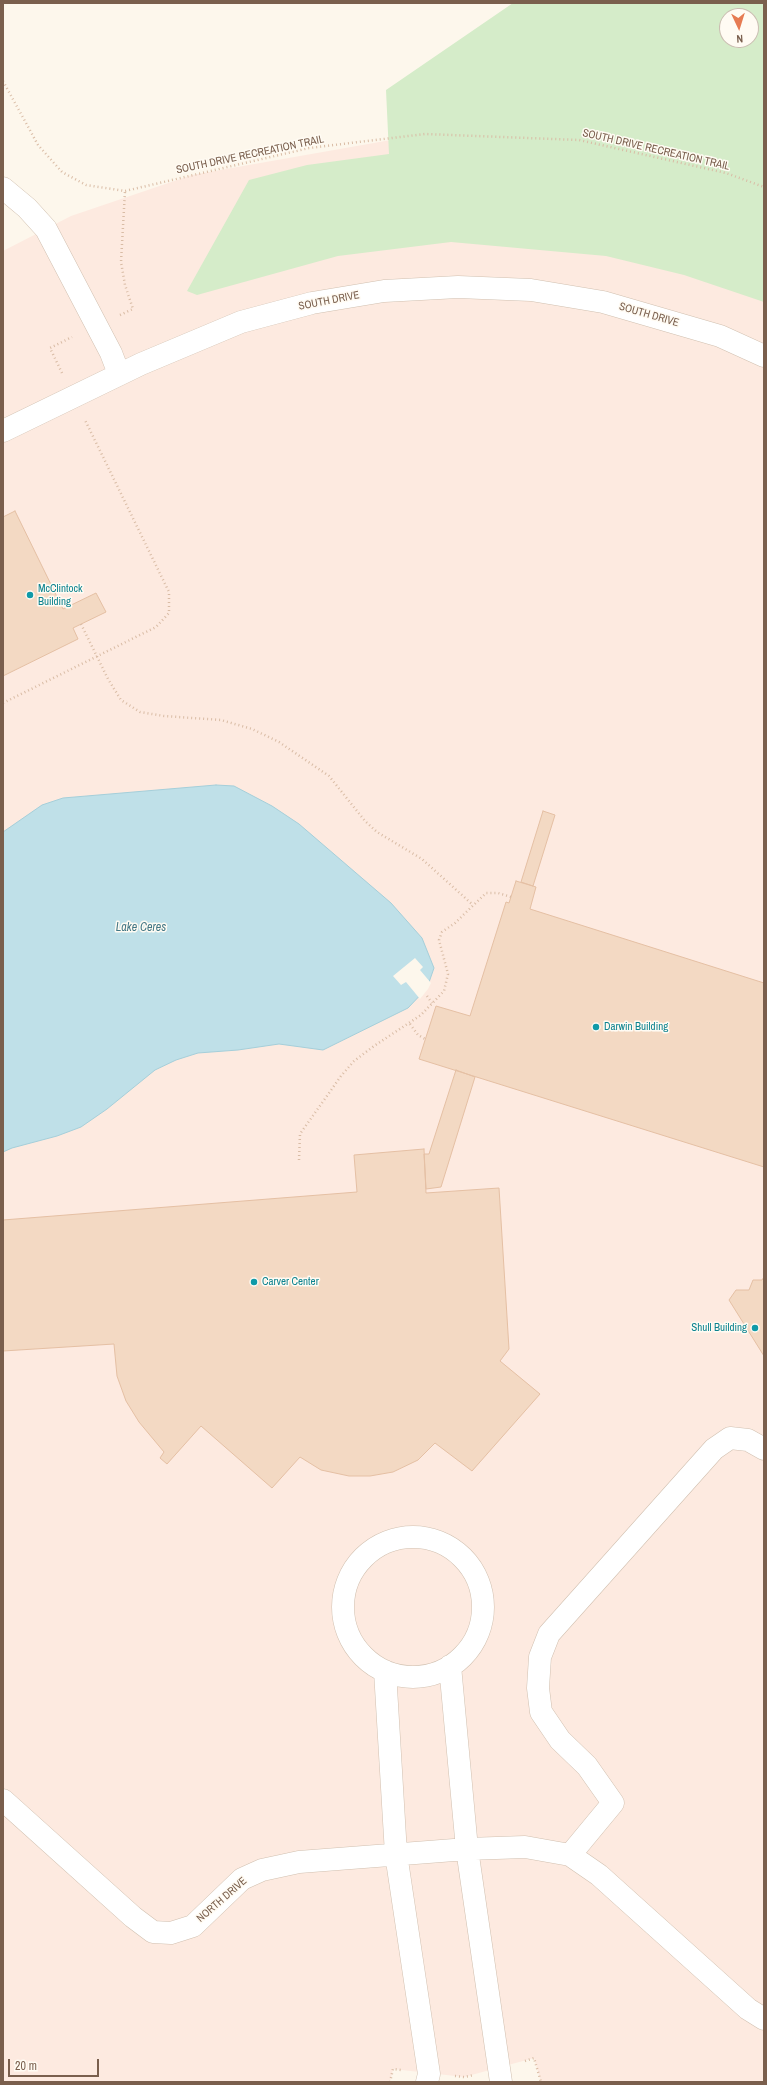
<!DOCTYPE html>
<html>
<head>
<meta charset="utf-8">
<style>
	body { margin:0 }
	#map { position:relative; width:767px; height:2085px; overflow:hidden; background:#fdf7ec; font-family:"Archivo Narrow",sans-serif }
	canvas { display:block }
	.frame { position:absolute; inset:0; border:4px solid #7a5f4d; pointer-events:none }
	.north { position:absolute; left:719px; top:8px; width:40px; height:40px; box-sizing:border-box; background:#fffbf3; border:1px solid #cabdb1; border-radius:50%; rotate:176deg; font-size:11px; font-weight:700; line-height:16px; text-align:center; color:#7a5f4d }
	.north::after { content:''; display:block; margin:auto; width:14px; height:18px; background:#e67b52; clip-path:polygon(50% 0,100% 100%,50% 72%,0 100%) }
	.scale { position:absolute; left:8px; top:2059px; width:91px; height:18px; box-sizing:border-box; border:2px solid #7a5f4d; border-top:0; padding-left:5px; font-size:12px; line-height:14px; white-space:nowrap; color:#7a5f4d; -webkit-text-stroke:3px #fffbf3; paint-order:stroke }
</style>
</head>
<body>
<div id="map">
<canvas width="767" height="2085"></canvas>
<div class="frame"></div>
<div class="north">N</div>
<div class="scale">20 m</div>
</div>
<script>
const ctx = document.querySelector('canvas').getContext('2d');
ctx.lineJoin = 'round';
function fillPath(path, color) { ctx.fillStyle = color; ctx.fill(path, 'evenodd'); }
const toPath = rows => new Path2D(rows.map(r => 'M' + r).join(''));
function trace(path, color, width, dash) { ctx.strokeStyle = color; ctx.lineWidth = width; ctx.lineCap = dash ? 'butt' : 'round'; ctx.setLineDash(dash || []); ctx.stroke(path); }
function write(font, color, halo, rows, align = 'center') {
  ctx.font = font + ' "Archivo Narrow",sans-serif'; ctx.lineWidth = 3; ctx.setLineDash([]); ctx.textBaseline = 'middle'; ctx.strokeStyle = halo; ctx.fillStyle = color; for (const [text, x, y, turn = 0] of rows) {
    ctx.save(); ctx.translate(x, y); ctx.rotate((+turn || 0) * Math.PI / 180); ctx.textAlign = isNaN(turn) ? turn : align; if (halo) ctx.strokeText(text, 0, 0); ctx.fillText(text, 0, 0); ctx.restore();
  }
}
fillPath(toPath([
	[425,134,764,187,764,2082,541,2082,534,2058,464,2077,393,2069,390,2082,3,2082,3,251,71,216,192,175]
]), '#fdeae0');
fillPath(toPath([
	[513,3,764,3,764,302,684,275,606,256,451,242,338,256,197,295,187,291,249,180,307,165,389,154,386,90],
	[727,16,751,16,751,40,727,40]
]), '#d5ecc9');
const water = toPath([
	[216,785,234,786,272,806,299,824,391,903,422,938,434,968,427,988,408,1008,323,1050,279,1044,238,1050,198,1053,176,1060,155,1070,107,1109,81,1127,57,1136,12,1148,3,1152,3,832,42,805,63,798,216,785]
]);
fillPath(water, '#bfe0e8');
trace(water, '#a5cfda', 1);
fillPath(toPath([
	[415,958,423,967,420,970,431,983,428,989,420,999,406,982,401,985,393,976]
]), '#fdf7ec');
const building = toPath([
	[15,511,63,609,96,593,106,612,73,628,78,639,3,676,3,517,15,511],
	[543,811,555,815,533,886,521,882,543,811],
	[516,881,536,887,530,909,764,983,764,1167,419,1059,436,1006,470,1016,506,902,509,903,516,881],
	[456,1070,475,1077,441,1187,426,1189,424,1154,429,1154,456,1070],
	[424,1149,426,1193,499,1188,509,1349,500,1361,540,1394,472,1471,435,1443,418,1460,393,1472,370,1476,349,1476,321,1470,300,1457,272,1488,201,1426,167,1464,160,1458,164,1452,139,1422,126,1401,117,1376,114,1344,3,1351,3,1220,357,1192,354,1155,424,1149],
	[764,1277,764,1356,729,1300,736,1290,749,1290,753,1280,762,1280,764,1277]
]);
fillPath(building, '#f3d9c3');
trace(building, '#e5c0a4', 1);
const minor = toPath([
	[3,188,27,208,46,229,111,353,119,374],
	[3,431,141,364,241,322,312,303,384,291,458,287,531,290,603,302,720,336,764,356],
	'343 1607a70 70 0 1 1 140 0a70 70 0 1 1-140 0Z',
	[450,1666,467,1849,501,2082],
	[385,1671,396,1854,429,2074,427,2082],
	[3,1800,133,1917,153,1932,171,1933,193,1926,242,1879,262,1870,299,1862,467,1849,525,1847,570,1855,599,1875,748,2009,764,2019],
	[570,1855,613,1803,587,1766,560,1740,541,1712,538,1688,540,1657,549,1634,714,1449,730,1438,748,1440,764,1449]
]);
trace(minor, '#d1c0b0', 23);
trace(toPath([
	[3,81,38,145,62,172,86,185,125,191,309,148,425,134,579,140,726,173,764,187],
	[120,315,133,309,125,285,121,262,125,191],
	[62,373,50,348,72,337],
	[81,624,108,679,121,700,140,712,164,716,221,720,252,729,279,742,329,776,365,821,377,832,422,859,473,905],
	[3,703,156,627,169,613,169,592,85,420],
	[427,996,432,1003],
	[410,1024,418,1035,425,1039],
	[299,1160,300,1134,341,1076,354,1061,374,1046,421,1015,444,991,448,974,439,940,442,932,455,923,486,893,498,893,511,897],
	[525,2061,534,2058,541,2082],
	[455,2076,464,2077,474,2075],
	[390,2082,393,2069,401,2070]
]), '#d9bca5', 2.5, [1, 3]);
trace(minor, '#fff', 22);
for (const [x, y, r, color] of [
	[30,595,4,"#0f9aa8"],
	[596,1027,4,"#0f9aa8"],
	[254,1282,4,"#0f9aa8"],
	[755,1328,4,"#0f9aa8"]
]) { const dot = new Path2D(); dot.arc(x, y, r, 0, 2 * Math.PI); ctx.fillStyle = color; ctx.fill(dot); trace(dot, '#fffbf3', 1.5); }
write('11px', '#7a5f4d', '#fffbf3', [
	["SOUTH DRIVE RECREATION TRAIL",656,150,13],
	["SOUTH DRIVE RECREATION TRAIL",250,155,-12],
	["SOUTH DRIVE",329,301,-11],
	["SOUTH DRIVE",649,315,16],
	["NORTH DRIVE",222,1900,-41]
]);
write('11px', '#0d838f', '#fffbf3', [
	["McClintock",38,589],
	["Building",38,602],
	["Darwin Building",604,1027],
	["Carver Center",262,1282],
	["Shull Building",747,1328,"right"]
], 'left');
write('italic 12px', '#437785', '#fffbf3', [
	["Lake Ceres",141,928]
]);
</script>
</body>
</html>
